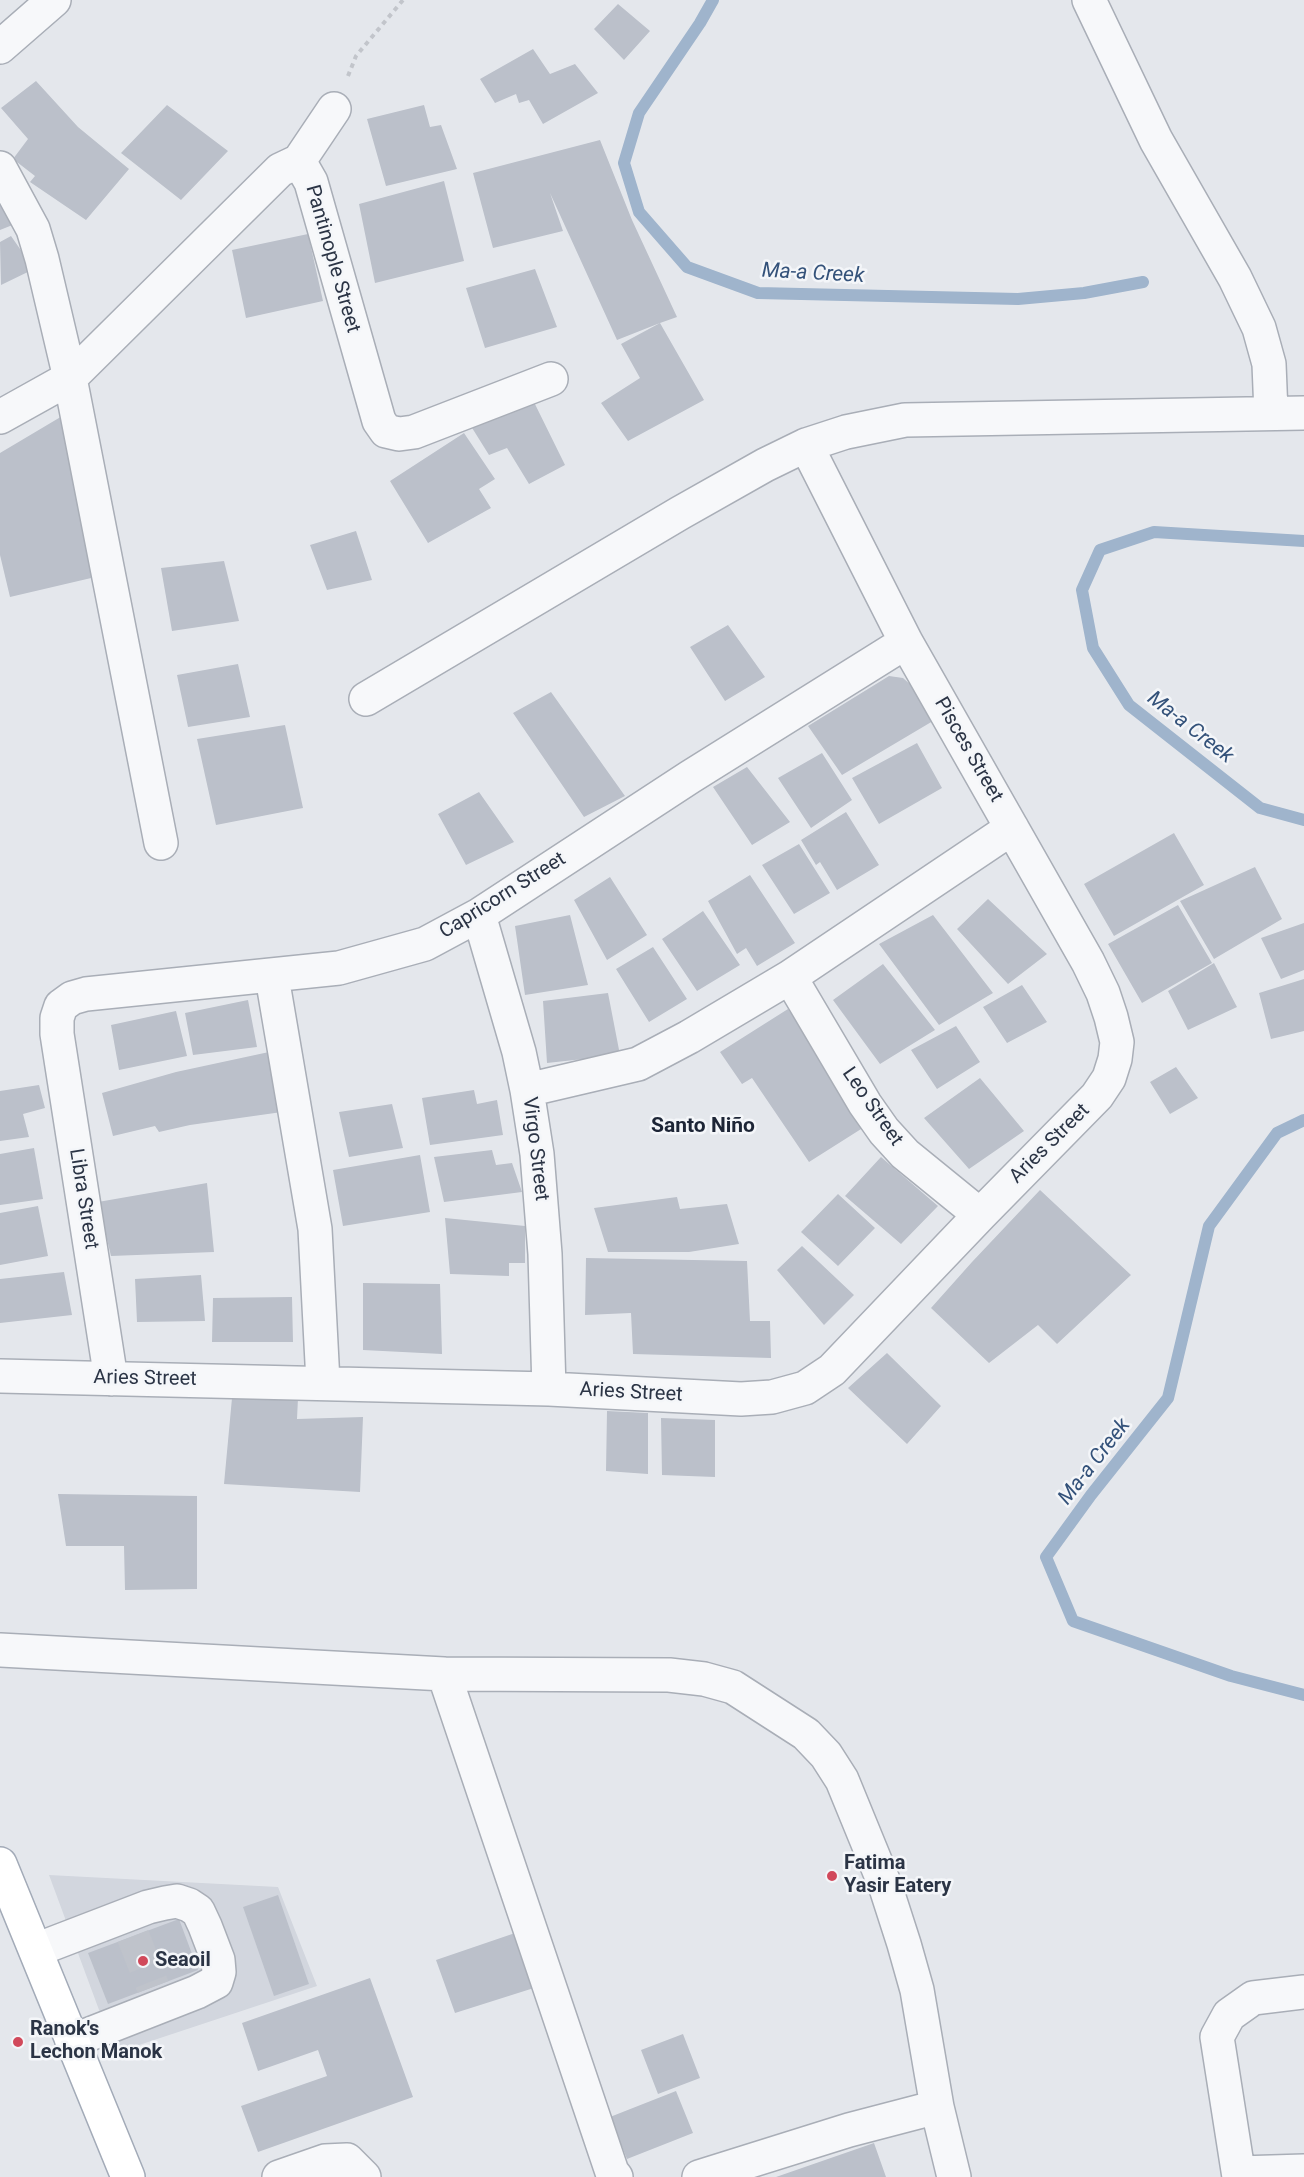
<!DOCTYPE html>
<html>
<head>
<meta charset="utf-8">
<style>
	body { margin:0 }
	canvas { display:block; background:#e4e7ec }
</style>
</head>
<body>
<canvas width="1304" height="2177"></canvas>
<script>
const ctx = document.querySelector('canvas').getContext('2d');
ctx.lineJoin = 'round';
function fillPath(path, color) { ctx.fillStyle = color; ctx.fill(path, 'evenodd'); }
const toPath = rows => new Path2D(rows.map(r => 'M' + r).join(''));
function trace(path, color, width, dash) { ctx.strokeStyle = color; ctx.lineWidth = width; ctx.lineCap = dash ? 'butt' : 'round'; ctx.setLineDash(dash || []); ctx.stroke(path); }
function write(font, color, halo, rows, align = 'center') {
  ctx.font = font + ' Roboto,sans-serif'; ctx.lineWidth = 5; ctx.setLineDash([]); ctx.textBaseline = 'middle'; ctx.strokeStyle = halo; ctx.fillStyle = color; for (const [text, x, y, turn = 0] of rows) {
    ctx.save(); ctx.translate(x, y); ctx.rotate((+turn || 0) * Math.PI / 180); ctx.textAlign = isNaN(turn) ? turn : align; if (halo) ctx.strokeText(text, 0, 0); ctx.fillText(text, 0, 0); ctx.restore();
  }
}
fillPath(toPath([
	[49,1875,278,1887,317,1986,115,2053]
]), '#d2d6de');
trace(toPath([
	[713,0,700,23,639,113,624,163,639,212,687,267,758,293,1018,299,1084,293,1143,282],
	[1304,541,1154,532,1100,550,1082,590,1093,648,1129,705,1260,808,1304,820],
	[1304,1120,1277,1133,1209,1226,1168,1398,1091,1495,1046,1557,1073,1621,1231,1676,1304,1695]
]), '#9fb4cc', 12);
fillPath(toPath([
	[618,4,650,31,624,60,594,29],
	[533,49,550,74,575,64,598,93,543,124,529,100,519,103,516,94,495,103,480,79],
	[36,81,78,127,129,169,86,220,30,182,35,176,13,159,28,139,1,108],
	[167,105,228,151,181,200,121,153],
	[424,105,430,127,441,125,457,169,386,186,367,119],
	[600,140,632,220,677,317,660,323,704,400,628,441,601,403,640,378,621,344,660,323,617,340,550,193,563,231,493,248,473,173],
	[444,181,464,261,375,283,359,204],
	[0,184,20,222,0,230],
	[308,234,323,301,246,318,232,250],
	[11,236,34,269,1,285,0,242],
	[535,269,557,327,485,348,466,288],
	[530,394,565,465,529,484,507,448,489,455,469,423],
	[69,412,104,575,10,597,0,555,0,453],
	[464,433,495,479,479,489,491,508,428,543,390,481],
	[356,531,372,580,327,590,310,545],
	[224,561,239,621,172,631,161,568],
	[728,625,765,677,725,701,690,647],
	[238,664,250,717,188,727,177,675],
	[889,676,903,678,922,695,938,718,842,775,808,726],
	[551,692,625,796,584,817,513,713],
	[285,725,303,808,216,825,197,739],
	[917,743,942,788,879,824,852,778],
	[822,753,852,800,811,828,778,778],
	[747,767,790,822,752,845,713,787],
	[479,792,514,842,466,865,438,814],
	[846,812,879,865,837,890,820,862,816,865,801,840],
	[1174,833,1204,885,1114,936,1084,884],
	[799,844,830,893,794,914,762,865],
	[1255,867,1282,919,1214,959,1180,901],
	[750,875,795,943,757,966,746,948,737,954,708,901],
	[610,877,647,935,607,960,574,900],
	[988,899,1047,954,1008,984,957,929],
	[1178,905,1212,963,1142,1003,1108,944],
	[703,911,740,965,697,991,662,939],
	[570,915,588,985,525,995,515,926],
	[933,915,993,993,939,1025,879,944],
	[1304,923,1304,970,1281,979,1261,938],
	[653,947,687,999,649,1022,616,969],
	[1214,963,1237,1007,1188,1030,1168,991],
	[883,964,935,1030,880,1064,833,1000],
	[1304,979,1304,1031,1271,1039,1259,993],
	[1022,985,1047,1022,1007,1043,983,1007],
	[608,993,620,1055,547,1063,543,1001],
	[248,1000,257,1047,193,1055,185,1013],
	[788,1009,869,1124,809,1162,752,1078,742,1084,720,1052],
	[176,1011,187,1056,119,1070,111,1025],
	[956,1026,980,1062,937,1089,911,1050],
	[269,1052,289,1111,190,1125,159,1132,155,1126,113,1136,102,1093,176,1072],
	[1176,1067,1198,1098,1170,1114,1150,1082],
	[980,1078,1024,1131,969,1169,924,1118],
	[39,1085,45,1108,23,1114,29,1137,0,1141,0,1091],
	[474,1090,477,1104,497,1100,503,1135,430,1145,422,1098],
	[392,1104,403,1148,349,1157,339,1112],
	[34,1148,43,1199,0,1205,0,1154],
	[492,1150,496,1165,512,1163,522,1192,444,1202,434,1157],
	[420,1155,430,1212,343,1226,333,1170],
	[881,1157,938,1206,901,1244,845,1196],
	[207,1183,214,1252,111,1256,98,1202],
	[1040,1190,1131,1275,1057,1344,1038,1325,989,1363,931,1308,972,1262],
	[838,1194,875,1228,838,1266,801,1232],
	[677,1197,680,1209,727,1204,739,1244,689,1252,608,1252,594,1208],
	[38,1206,48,1256,0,1265,0,1213],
	[445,1218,525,1226,525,1263,509,1263,509,1276,450,1274],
	[802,1246,854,1295,824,1325,777,1270],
	[586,1258,747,1261,750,1321,770,1321,771,1358,633,1354,631,1313,585,1315],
	[64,1272,72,1315,0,1323,0,1279],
	[201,1275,205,1321,137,1322,135,1279],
	[363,1283,440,1284,442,1354,363,1350],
	[292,1297,293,1342,212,1342,213,1298],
	[887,1353,941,1406,907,1444,848,1388],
	[232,1398,298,1398,297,1419,363,1417,360,1492,224,1484],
	[607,1411,648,1413,648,1474,606,1471],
	[661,1418,715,1420,715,1477,662,1475],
	[58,1494,197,1496,197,1589,125,1590,124,1546,66,1546],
	[278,1895,309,1984,274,1996,243,1907],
	[179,1919,198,1970,108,2004,88,1953],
	[518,1932,537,1987,455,2013,436,1960],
	[370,1978,413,2097,258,2152,241,2106,327,2076,318,2050,258,2071,242,2023],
	[683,2034,700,2078,658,2094,641,2050],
	[676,2091,693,2133,627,2159,610,2117],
	[874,2143,886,2177,776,2177]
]), '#bbc0ca');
trace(toPath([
	[133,1936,153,1987]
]), '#bfc3cb', 33, [33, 16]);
const minor = toPath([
	[1089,0,1156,140,1235,278,1259,328,1269,364,1271,413],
	[0,47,54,0],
	[299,161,311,182,379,421,386,431,399,434,414,432,551,379],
	[299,161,334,109],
	[0,168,33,229,42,259,70,378,161,843],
	[0,417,70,378,280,170,299,161],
	[366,699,680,513,765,465,806,445,846,432,905,420,1304,413],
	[479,915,519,1052,527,1090,537,1154,545,1254,549,1389],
	[272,977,315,1229,323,1382],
	[790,977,865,1104,884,1131,905,1154,980,1215],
	[527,1090,638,1064,689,1037,790,977,1012,828],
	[0,1376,549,1389,741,1399,772,1397,805,1388,832,1370,980,1215,1097,1096,1109,1078,1115,1059,1117,1042,1111,1017,1103,993,1088,962,906,642,806,445],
	[111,1379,57,1034,57,1018,61,1006,72,998,86,994,339,968,425,944,479,915,690,777,906,642],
	[0,1650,444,1674,669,1675,704,1679,733,1687,806,1734,826,1755,842,1780,885,1885,904,1944,917,1990,937,2107,954,2177],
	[444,1674,612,2172,616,2177],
	[36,1950,148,1907,165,1903,177,1901,189,1905,198,1911,205,1926,218,1960,219,1972,216,1982,197,1992,72,2041],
	[1239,2173,1304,2171],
	[279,2177,325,2161,347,2160,364,2177],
	[699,2177,849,2130,937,2107],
	[1239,2177,1217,2037,1229,2015,1253,1998,1304,1992]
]);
const major = toPath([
	[0,1864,128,2177]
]);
trace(minor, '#a9aeb7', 36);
trace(major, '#a3abb8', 36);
trace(toPath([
	[348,76,356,56,403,0]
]), '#c2c5cb', 4, [4.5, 4.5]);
trace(minor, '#f7f8fa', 33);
trace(major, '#fff', 33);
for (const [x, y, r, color] of [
	[832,1876,6,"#d1495b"],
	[143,1961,6,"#d1495b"],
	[18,2042,6,"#d1495b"]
]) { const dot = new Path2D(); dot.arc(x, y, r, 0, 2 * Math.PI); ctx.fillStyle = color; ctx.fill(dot); trace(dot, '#f4f6f9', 2); }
write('20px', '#2b3445', '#f4f6f9', [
	["Pantinople Street",332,259,74],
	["Pisces Street",968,750,60],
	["Capricorn Street",503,896,-32],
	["Leo Street",872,1107,55],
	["Aries Street",1050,1144,-45],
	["Virgo Street",535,1149,83],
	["Libra Street",83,1199,81],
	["Aries Street",145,1379,1],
	["Aries Street",631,1393,3]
]);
write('bold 20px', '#2b3445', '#f4f6f9', [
	["Fatima",844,1864],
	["Yasir Eatery",844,1887],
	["Seaoil",155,1961],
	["Ranok's",30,2030],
	["Lechon Manok",30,2053]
], 'left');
write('italic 21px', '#34527a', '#f4f6f9', [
	["Ma-a Creek",813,274,3],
	["Ma-a Creek",1190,728,38],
	["Ma-a Creek",1095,1462,-52]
]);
write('bold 21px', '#1d2536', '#f4f6f9', [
	["Santo Niño",703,1127]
]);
</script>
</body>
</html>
